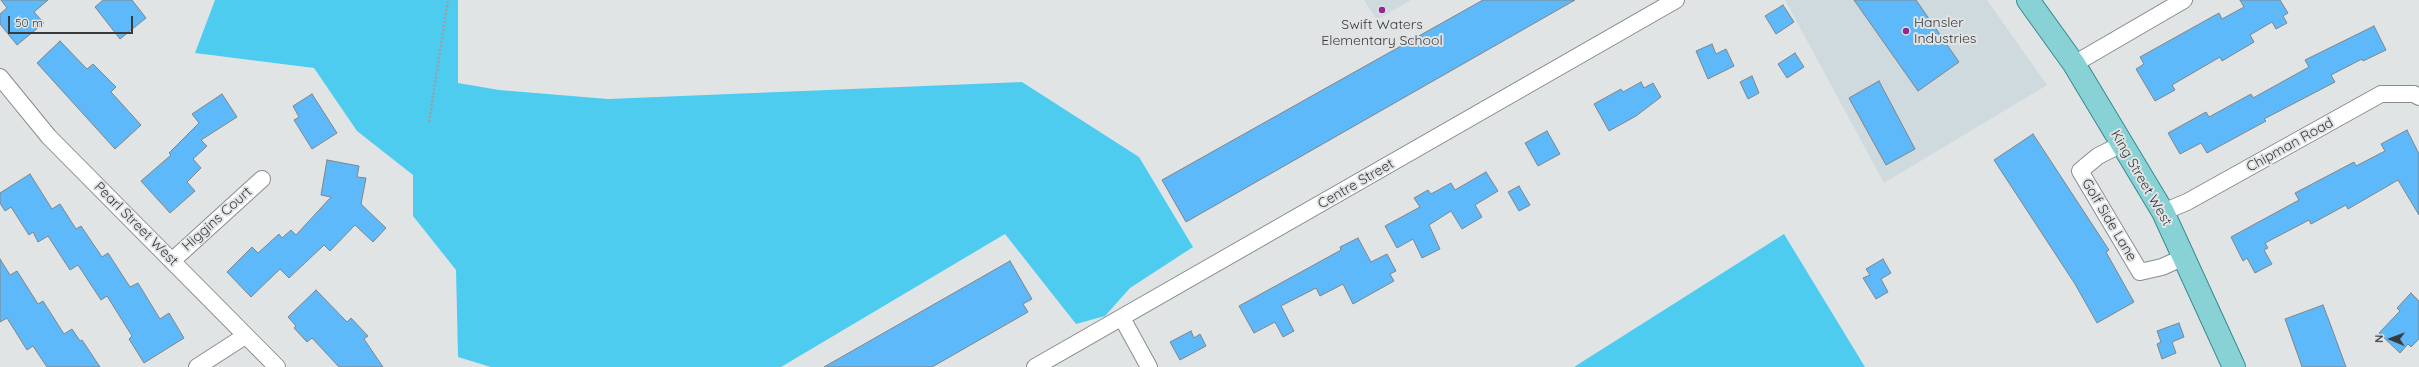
<!DOCTYPE html>
<html>
<head>
<meta charset="utf-8">
<style>
	body { margin:0 }
	#map { position:relative; width:2419px; height:367px; overflow:hidden; background:#e1e4e5; font-family:Quicksand,sans-serif }
	canvas { display:block }
	.north { position:absolute; left:2371px; top:319px; width:40px; height:40px; -webkit-text-stroke:3px #e1e4e5; paint-order:stroke; rotate:271deg; font-size:11px; font-weight:700; line-height:16px; text-align:center; color:#393a3b }
	.north::after { content:''; display:block; margin:auto; width:14px; height:18px; background:#393a3b; clip-path:polygon(50% 0,100% 100%,50% 72%,0 100%) }
	.scale { position:absolute; left:8px; top:16px; width:125px; height:18px; box-sizing:border-box; border:2px solid #393a3b; border-top:0; padding-left:5px; font-size:12px; line-height:14px; white-space:nowrap; color:#393a3b; -webkit-text-stroke:3px #e1e4e5; paint-order:stroke }
</style>
</head>
<body>
<div id="map">
<canvas width="2419" height="367"></canvas>
<div class="north">N</div>
<div class="scale">50 m</div>
</div>
<script>
const ctx = document.querySelector('canvas').getContext('2d');
ctx.lineJoin = 'round';
function fillPath(path, color) { ctx.fillStyle = color; ctx.fill(path, 'evenodd'); }
const toPath = rows => new Path2D(rows.map(r => 'M' + r).join(''));
function trace(path, color, width, dash) { ctx.strokeStyle = color; ctx.lineWidth = width; ctx.lineCap = dash ? 'butt' : 'round'; ctx.setLineDash(dash || []); ctx.stroke(path); }
function write(font, color, halo, rows, align = 'center') {
  ctx.font = font + ' Quicksand,sans-serif'; ctx.lineWidth = 4; ctx.setLineDash([]); ctx.textBaseline = 'middle'; ctx.strokeStyle = halo; ctx.fillStyle = color; for (const [text, x, y, turn = 0] of rows) {
    ctx.save(); ctx.translate(x, y); ctx.rotate((+turn || 0) * Math.PI / 180); ctx.textAlign = isNaN(turn) ? turn : align; if (halo) ctx.strokeText(text, 0, 0); ctx.fillText(text, 0, 0); ctx.restore();
  }
}
fillPath(toPath([
	[1364,0,1411,0,1377,20],
	[1785,0,1987,0,2047,85,1884,183]
]), '#cedade');
fillPath(toPath([
	[215,0,458,0,458,83,499,90,608,99,1022,82,1139,157,1193,247,1130,288,1105,316,1076,324,1005,234,781,367,491,367,458,357,456,270,413,216,413,175,357,131,314,68,195,53],
	[1784,234,1865,367,1574,367]
]), '#4eccf0');
const building = toPath([
	[1,0,48,0,34,12,44,23,17,45,0,24,0,14,7,8,1,0],
	[103,0,132,0,146,18,120,39,95,7,103,0],
	[1483,0,1575,0,1186,222,1162,180,1483,0],
	[1854,0,1916,0,1959,62,1918,91,1854,0],
	[2240,0,2280,0,2288,13,2283,16,2287,23,2276,29,2272,22,2250,35,2254,42,2222,61,2220,57,2172,85,2175,90,2155,101,2136,69,2144,64,2140,57,2219,13,2222,19,2244,7,2240,0],
	[1783,5,1794,22,1776,34,1765,16,1783,5],
	[2374,26,2386,50,2363,61,2362,59,2331,75,2335,82,2264,119,2266,121,2207,153,2201,143,2180,154,2168,133,2206,112,2209,117,2251,94,2253,98,2309,67,2305,60,2374,26],
	[60,41,87,69,93,64,116,87,111,92,141,125,115,149,37,63,60,41],
	[1712,44,1716,54,1726,49,1734,66,1708,79,1696,51,1712,44],
	[1795,53,1804,67,1787,78,1778,64,1795,53],
	[1752,76,1759,93,1748,99,1740,82,1752,76],
	[1879,81,1915,149,1886,165,1849,98,1879,81],
	[1641,82,1644,88,1653,83,1661,97,1636,116,1609,131,1594,104,1621,89,1623,92,1641,82],
	[222,94,237,117,201,140,207,146,193,159,201,168,187,182,195,191,170,213,141,181,171,155,169,153,199,123,192,114,222,94],
	[312,94,337,133,312,149,294,120,299,117,293,106,312,94],
	[2407,130,2419,154,2419,215,2398,180,2348,209,2346,205,2311,224,2309,220,2265,243,2268,248,2264,250,2272,264,2255,273,2247,258,2243,261,2231,237,2299,200,2295,193,2354,162,2356,166,2385,151,2381,144,2407,130],
	[1547,131,1560,154,1538,166,1525,143,1547,131],
	[2033,134,2109,250,2106,252,2134,302,2097,323,2075,284,1994,160,2033,134],
	[327,160,359,166,357,177,366,178,361,204,386,228,373,242,355,225,330,251,324,245,289,278,280,269,251,297,227,272,252,247,258,253,279,234,282,238,291,230,296,235,331,197,321,195,327,160],
	[1486,172,1498,191,1475,205,1482,217,1462,229,1451,211,1429,225,1440,249,1422,258,1413,239,1397,248,1385,226,1420,207,1414,198,1428,190,1431,194,1451,183,1455,190,1486,172],
	[30,174,52,209,60,204,76,229,81,226,102,257,108,253,130,287,138,283,160,319,169,313,184,338,144,363,129,339,132,336,107,296,101,300,78,265,70,270,48,236,38,242,33,232,29,235,11,207,5,211,0,203,0,193,30,174],
	[1519,186,1530,205,1519,211,1508,192,1519,186],
	[1358,238,1371,262,1387,254,1396,271,1390,274,1394,281,1353,304,1343,284,1320,296,1316,288,1281,306,1294,331,1283,337,1275,322,1254,333,1239,306,1341,250,1340,247,1358,238],
	[0,259,10,275,17,271,38,304,43,301,64,334,72,329,80,341,82,340,100,367,47,367,33,346,27,350,7,318,0,322,0,259],
	[1883,259,1891,273,1881,279,1888,292,1876,299,1863,278,1870,275,1866,269,1883,259],
	[1010,261,1032,299,1023,304,1028,312,946,359,932,367,824,367,1010,261],
	[316,290,347,322,351,318,368,336,364,339,383,367,339,367,312,338,307,342,294,328,296,326,288,317,316,290],
	[2411,293,2419,301,2419,339,2411,347,2408,344,2400,353,2379,333,2400,311,2397,308,2411,293],
	[2323,305,2331,326,2346,367,2302,367,2300,361,2285,319,2323,305],
	[2179,323,2184,337,2172,342,2176,353,2162,359,2157,344,2161,342,2157,331,2179,323],
	[1191,331,1194,338,1200,334,1206,346,1180,360,1170,342,1191,331]
]);
fillPath(building, '#5db9fa');
trace(building, '#828587', 1);
const street = toPath([
	[2074,64,2184,0],
	[0,77,49,137,277,367],
	[2122,144,2098,156,2080,171,2140,272,2162,267,2184,257],
	[2163,212,2187,202,2381,94,2414,94,2419,97],
	[173,260,262,179],
	[1122,318,1149,367],
	[197,367,245,336],
	[1035,367,1676,0]
]);
const primary = toPath([
	[2028,0,2074,64,2163,212,2234,367]
]);
trace(street, '#898c8d', 18);
trace(primary, '#38898e', 24);
trace(toPath([
	[429,122,448,0]
]), '#9c9e9f', 2.5, [2, 2]);
trace(street, '#fff', 16);
trace(primary, '#88d2d6', 22);
for (const [x, y, r, color] of [
	[1382,10,4,"#8d2990"],
	[1906,31,4,"#8d2990"]
]) { const dot = new Path2D(); dot.arc(x, y, r, 0, 2 * Math.PI); ctx.fillStyle = color; ctx.fill(dot); trace(dot, '#e1e4e5', 1.5); }
write('14px', '#393a3b', '#e1e4e5', [
	["Hansler",1914,23],
	["Industries",1914,39],
	["Swift Waters",1382,25,"center"],
	["Elementary School",1382,41,"center"]
], 'left');
write('14px', '#393a3b', '#e1e4e5', [
	["Chipman Road",2290,145,-29],
	["King Street West",2141,178,60],
	["Centre Street",1356,184,-30],
	["Higgins Court",217,219,-42],
	["Golf Side Lane",2109,220,59],
	["Pearl Street West",136,224,45]
]);
</script>
</body>
</html>
